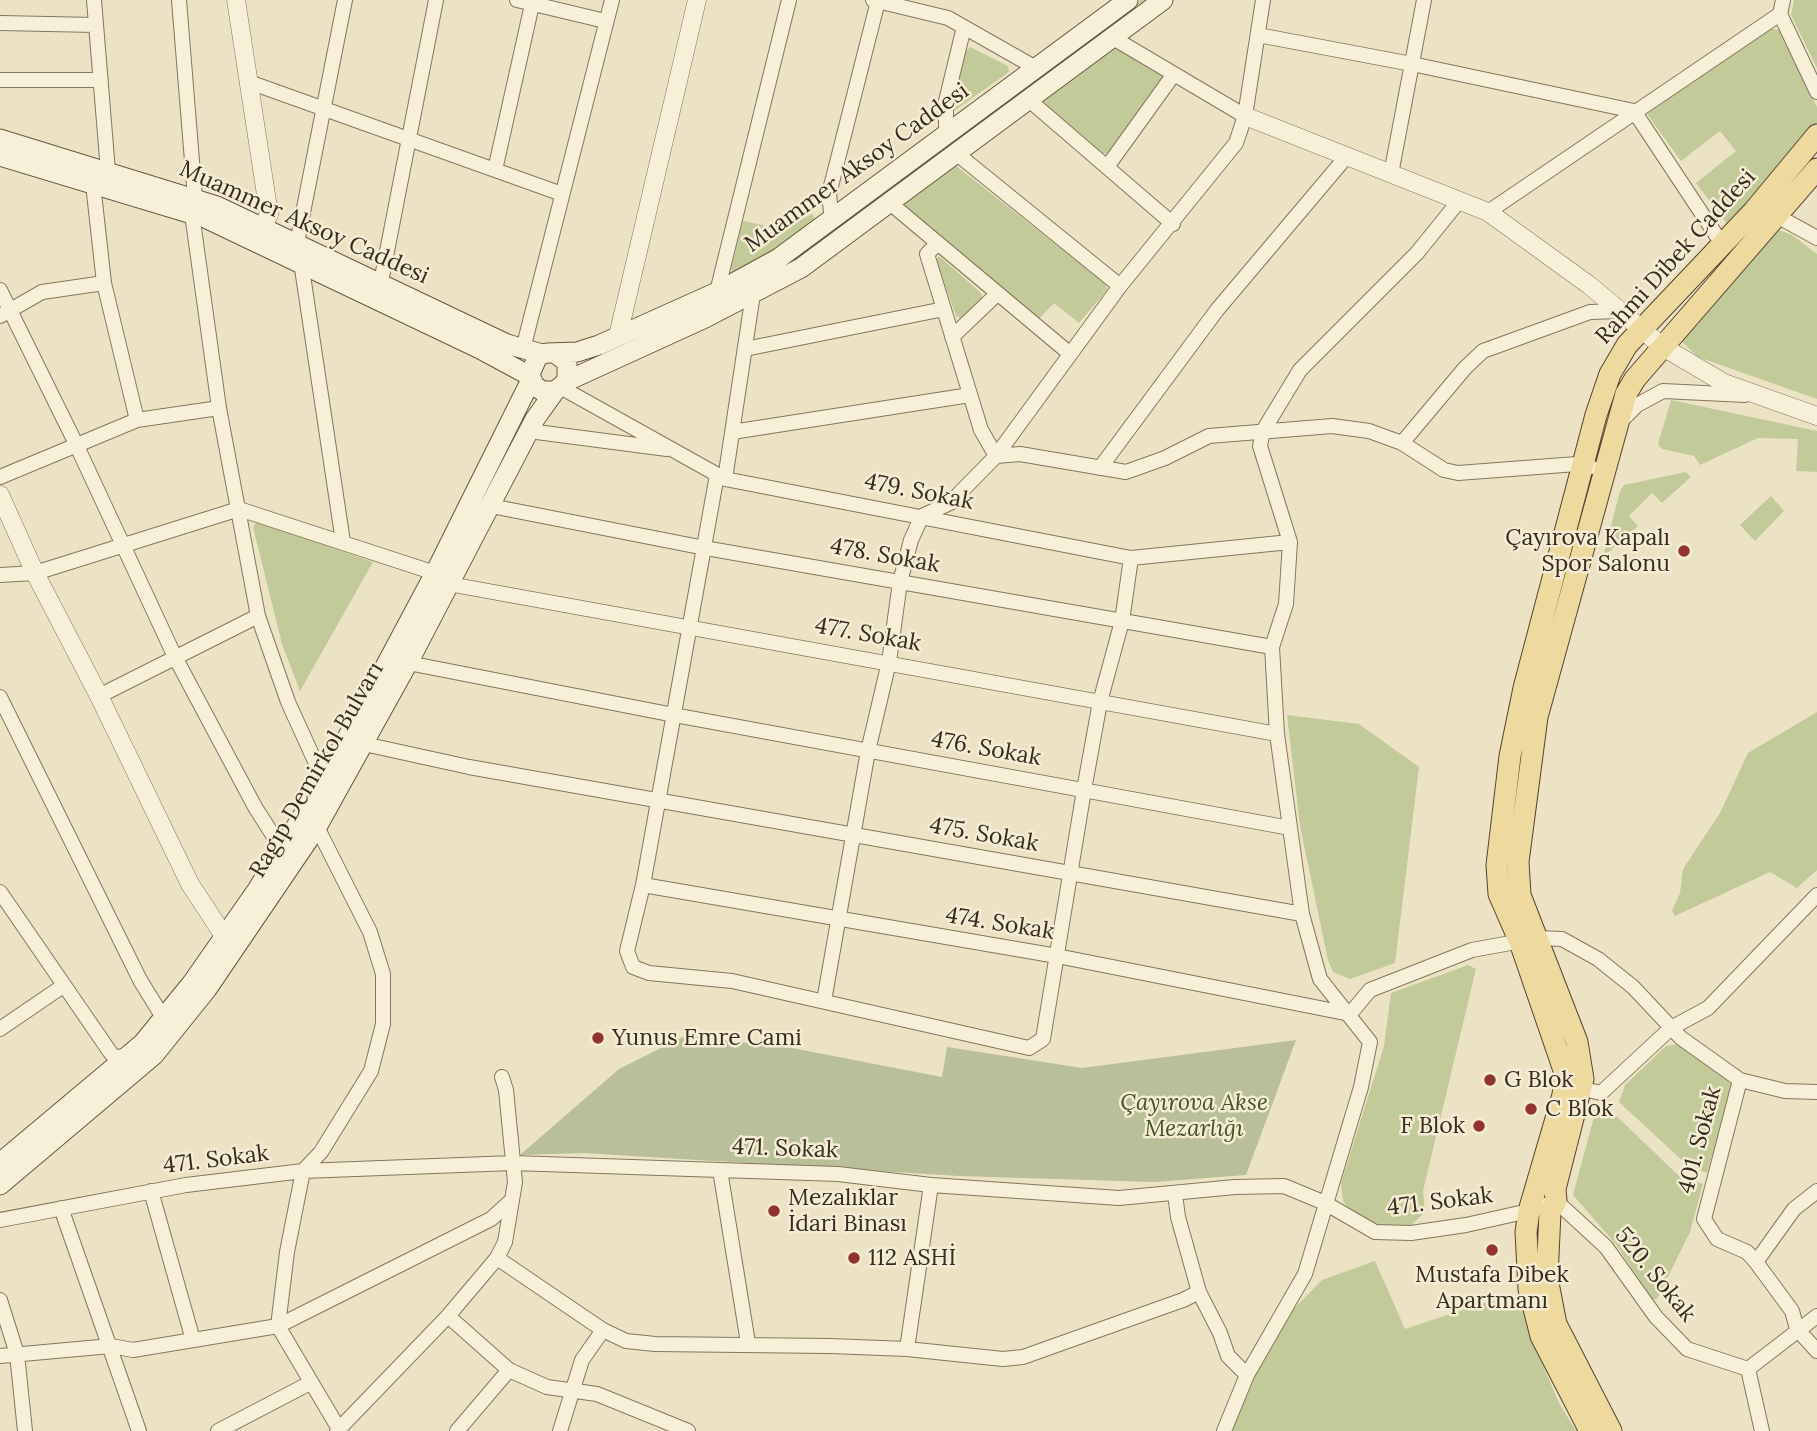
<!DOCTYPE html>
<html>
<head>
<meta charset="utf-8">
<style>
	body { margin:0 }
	canvas { display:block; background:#ece3c5 }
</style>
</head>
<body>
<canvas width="1817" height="1431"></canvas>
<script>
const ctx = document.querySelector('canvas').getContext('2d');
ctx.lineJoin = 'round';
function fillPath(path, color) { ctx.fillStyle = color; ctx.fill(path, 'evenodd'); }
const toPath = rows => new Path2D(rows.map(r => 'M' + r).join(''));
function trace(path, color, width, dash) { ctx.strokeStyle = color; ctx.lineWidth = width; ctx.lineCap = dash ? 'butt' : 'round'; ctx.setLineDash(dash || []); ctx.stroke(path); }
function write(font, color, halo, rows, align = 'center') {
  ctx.font = font + ' Lora,serif'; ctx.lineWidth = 5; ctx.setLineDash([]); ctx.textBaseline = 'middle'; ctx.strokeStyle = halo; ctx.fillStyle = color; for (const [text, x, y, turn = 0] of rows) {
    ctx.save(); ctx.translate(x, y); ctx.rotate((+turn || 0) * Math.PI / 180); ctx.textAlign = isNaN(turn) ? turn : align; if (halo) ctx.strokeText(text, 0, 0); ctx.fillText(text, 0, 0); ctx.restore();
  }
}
fillPath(toPath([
	[1141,0,1150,0,838,232,834,228],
	[1794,0,1817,0,1817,68,1791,15],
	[1768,28,1779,30,1817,107,1817,126,1728,225,1696,183,1736,151,1720,131,1681,161,1647,114],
	[970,47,1008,66,1009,72,954,111,951,107,965,52],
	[1111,47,1121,49,1165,78,1109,154,1100,153,1040,101],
	[955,165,1106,284,1107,290,1079,323,1054,303,1037,321,905,212,904,205],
	[812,214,818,223,734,276,731,269,743,221,782,229],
	[1779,230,1792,235,1817,254,1817,399,1698,357,1681,341],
	[939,256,981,293,983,299,962,319,956,316,936,260],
	[1671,400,1817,431,1817,472,1796,471,1798,439,1758,438,1700,465,1694,456,1662,449,1658,444],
	[1686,472,1691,477,1662,503,1652,493,1629,516,1638,526,1603,557,1620,491,1624,485],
	[1771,496,1784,511,1755,541,1740,525],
	[257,522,373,562,300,691,282,644,253,527],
	[1817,712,1817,870,1797,888,1770,872,1675,916,1672,911,1680,893,1683,869,1720,813,1748,753],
	[1287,715,1359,724,1419,767,1395,963,1350,979,1333,972,1328,960,1300,826],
	[1468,965,1476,969,1423,1191,1425,1212,1406,1230,1376,1230,1352,1214,1343,1201,1341,1183,1384,1046,1391,993],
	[1681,1044,1722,1073,1732,1086,1707,1173,1687,1165,1619,1102,1625,1085,1666,1046],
	[1606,1106,1677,1174,1703,1184,1690,1232,1657,1299,1652,1299,1615,1243,1573,1195,1595,1113],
	[1375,1261,1405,1329,1484,1303,1522,1296,1537,1351,1559,1403,1576,1431,1228,1431,1265,1356,1290,1313,1322,1280]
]), '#c2ca99');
fillPath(toPath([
	[685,1036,792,1048,942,1077,947,1047,1082,1068,1296,1040,1246,1175,1154,1182,959,1176,583,1153,520,1155,619,1069]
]), '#b9bf98');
const minor = toPath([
	[94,0,108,171],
	[179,0,195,198],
	[517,0,605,21],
	[873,0,948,18,1036,68],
	[1783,0,1780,14,1817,92],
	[0,23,96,25],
	[1117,34,1120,42,1245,116],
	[1258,35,1412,64,1634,111,1722,244],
	[0,80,101,80],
	[249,82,562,194],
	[1029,100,1173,224],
	[946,134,946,101,964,27],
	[956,153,1120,286],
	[1107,167,1174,74],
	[495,170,533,0],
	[1391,174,1424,0],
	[93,184,104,283,137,420],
	[890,203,1069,353],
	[1488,212,1780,14],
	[192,214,219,408,258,616,288,702,324,781],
	[1777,216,1817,238],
	[832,221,829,194,878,1],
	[297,243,345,0],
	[937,244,927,254,981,430,996,456,1120,286,1236,143,1245,116,1263,0],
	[301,262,343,542],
	[381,282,436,0],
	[0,290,76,444,175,657,255,807,283,851],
	[717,292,789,0],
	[0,316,42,292,104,283],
	[952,337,997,294],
	[523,349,612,0],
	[745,349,944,309],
	[562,388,725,479,1131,558,1290,542],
	[1621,421,1637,405,1663,391,1745,395],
	[529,431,667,449],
	[732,432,970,395],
	[1402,443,1465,368,1483,351,1590,312,1621,311],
	[1100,468,1217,310,1347,156],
	[717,475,643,885,627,951,633,967,649,973,732,981,1029,1048,1043,1039,1084,790,1100,702,1122,621,1131,558],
	[0,477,137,420,219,408],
	[725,479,753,294],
	[491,506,705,548,1272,647],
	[922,516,950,503,996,456,1020,454,1126,472,1165,458,1209,436,1332,426,1369,431,1402,443,1444,470,1458,473,1577,464,1591,467],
	[0,575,35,573,239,509,435,573],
	[449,584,1277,734],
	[408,663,674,715,1290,828],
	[99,696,258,616],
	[0,697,140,980,164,1019],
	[364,744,469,767,1302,914],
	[317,827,370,932,383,974,383,1024,371,1071,321,1152,303,1171,287,1252,278,1326,339,1429],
	[643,885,1057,956,1350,1014],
	[0,892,110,1052,114,1057,128,1056],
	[824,1001,868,751,889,662,900,582,911,540,922,516],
	[1350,1014,1370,990,1472,950,1538,938,1562,939,1598,959,1633,987,1681,1038,1740,1080,1704,1219,1717,1239,1747,1252,1756,1262,1792,1311,1797,1329,1817,1351],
	[0,1029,63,986],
	[1740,1080,1785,1091,1817,1092],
	[1583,1089,1601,1093,1671,1028,1708,1008,1817,895],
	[720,1170,748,1343],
	[151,1191,193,1340],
	[1175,1194,1178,1217,1199,1292,1220,1333,1228,1356,1247,1375],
	[61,1208,139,1431],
	[0,1220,186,1185,303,1171,513,1163,838,1174,931,1185,1119,1198,1235,1187,1284,1186,1325,1203,1375,1232,1411,1233,1466,1225,1533,1210,1556,1201,1606,1247,1656,1317,1687,1349,1748,1369,1762,1431],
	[497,1258,603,1330,626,1341,655,1344,830,1346,907,1349,1003,1359,1023,1357,1183,1300,1199,1292],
	[1756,1262,1794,1209,1817,1191],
	[0,1300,17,1354,25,1431],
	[448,1316,509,1370,547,1387,597,1394,688,1431],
	[907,1349,931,1185],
	[0,1356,111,1346,133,1350,278,1326,491,1219,512,1200],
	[1748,1369,1817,1316],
	[218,1431,310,1383],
	[337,1431,448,1316,497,1258,505,1242,515,1182,506,1090,502,1077],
	[457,1431,509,1370],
	[560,1431,582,1360,603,1330],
	[1224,1431,1247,1375,1305,1274,1361,1087,1370,1042,1320,979,1302,914,1277,734,1272,647,1286,604,1290,542,1260,446,1263,431,1300,370,1417,253,1459,201]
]);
const tertiary = toPath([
	[236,0,269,214,258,238],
	[1245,116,1488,212,1589,285,1663,347,1724,383,1817,416],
	[618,336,697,0],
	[0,495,35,573,99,696,190,884,224,936]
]);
const secondary = toPath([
	[0,139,217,206,507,344,542,354],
	[0,156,205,218,480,349,530,376],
	[556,354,567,362,567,381,555,391,542,391,534,385,530,374,538,356,547,353,577,352,599,345,717,292,779,258,1128,0],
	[567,381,705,318,801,268,1163,0],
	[0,1163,143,1043,192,983,257,890,324,781,435,573,531,380],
	[0,1185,154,1055,207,989,317,827,408,663,535,419,555,391]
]);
const primary = toPath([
	[1590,1431,1541,1336,1529,1289,1526,1232,1529,1211,1563,1095,1565,1073,1520,942,1499,894,1497,865,1510,756,1524,688,1596,415,1610,374,1627,345,1753,212,1817,135],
	[1611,1431,1556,1324,1547,1278,1550,1212,1556,1201,1555,1189,1583,1079,1577,1042,1520,895,1518,862,1537,717,1626,394,1635,379,1817,169]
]);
trace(minor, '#87755c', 16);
trace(tertiary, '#87755c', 19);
trace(secondary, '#68563f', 21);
trace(primary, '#554330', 23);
trace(minor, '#f7f0d8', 14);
trace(tertiary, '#f7f0d8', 18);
trace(secondary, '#f7f0d8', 19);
trace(primary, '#eed99f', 21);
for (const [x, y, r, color] of [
	[1684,551,7,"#93332e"],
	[598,1038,7,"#93332e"],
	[1490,1080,7,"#93332e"],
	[1531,1109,7,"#93332e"],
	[1479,1126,7,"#93332e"],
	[774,1211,7,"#93332e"],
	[1492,1250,7,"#93332e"],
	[854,1258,7,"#93332e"]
]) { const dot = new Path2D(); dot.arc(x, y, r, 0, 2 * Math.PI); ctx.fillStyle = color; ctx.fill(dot); trace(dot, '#f4edd4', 2.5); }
write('23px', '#372c1f', '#f4edd4', [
	["Muammer Aksoy Caddesi",857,168,-36],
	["Muammer Aksoy Caddesi",304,223,24],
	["Rahmi Dibek Caddesi",1676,257,-48],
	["479. Sokak",919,492,11],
	["478. Sokak",885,556,10],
	["477. Sokak",868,635,10],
	["476. Sokak",986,749,10],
	["Ragıp Demirkol Bulvarı",317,770,-60],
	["475. Sokak",984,835,10],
	["474. Sokak",1000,924,9],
	["401. Sokak",1700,1140,-75],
	["471. Sokak",785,1149,2],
	["471. Sokak",216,1160,-7],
	["471. Sokak",1440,1202,-7],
	["520. Sokak",1655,1275,51]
]);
write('23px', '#372c1f', '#f4edd4', [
	["Çayırova Kapalı",1670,538,"right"],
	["Spor Salonu",1670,564,"right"],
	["Yunus Emre Cami",612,1038],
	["G Blok",1504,1080],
	["C Blok",1545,1109],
	["F Blok",1465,1126,"right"],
	["Mezalıklar",788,1198],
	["İdari Binası",788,1224],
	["112 ASHİ",868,1258],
	["Mustafa Dibek",1492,1275,"center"],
	["Apartmanı",1492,1301,"center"]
], 'left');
write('italic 23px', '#455327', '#f4edd4', [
	["Çayırova Akse",1194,1103],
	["Mezarlığı",1194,1129]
]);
</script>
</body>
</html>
